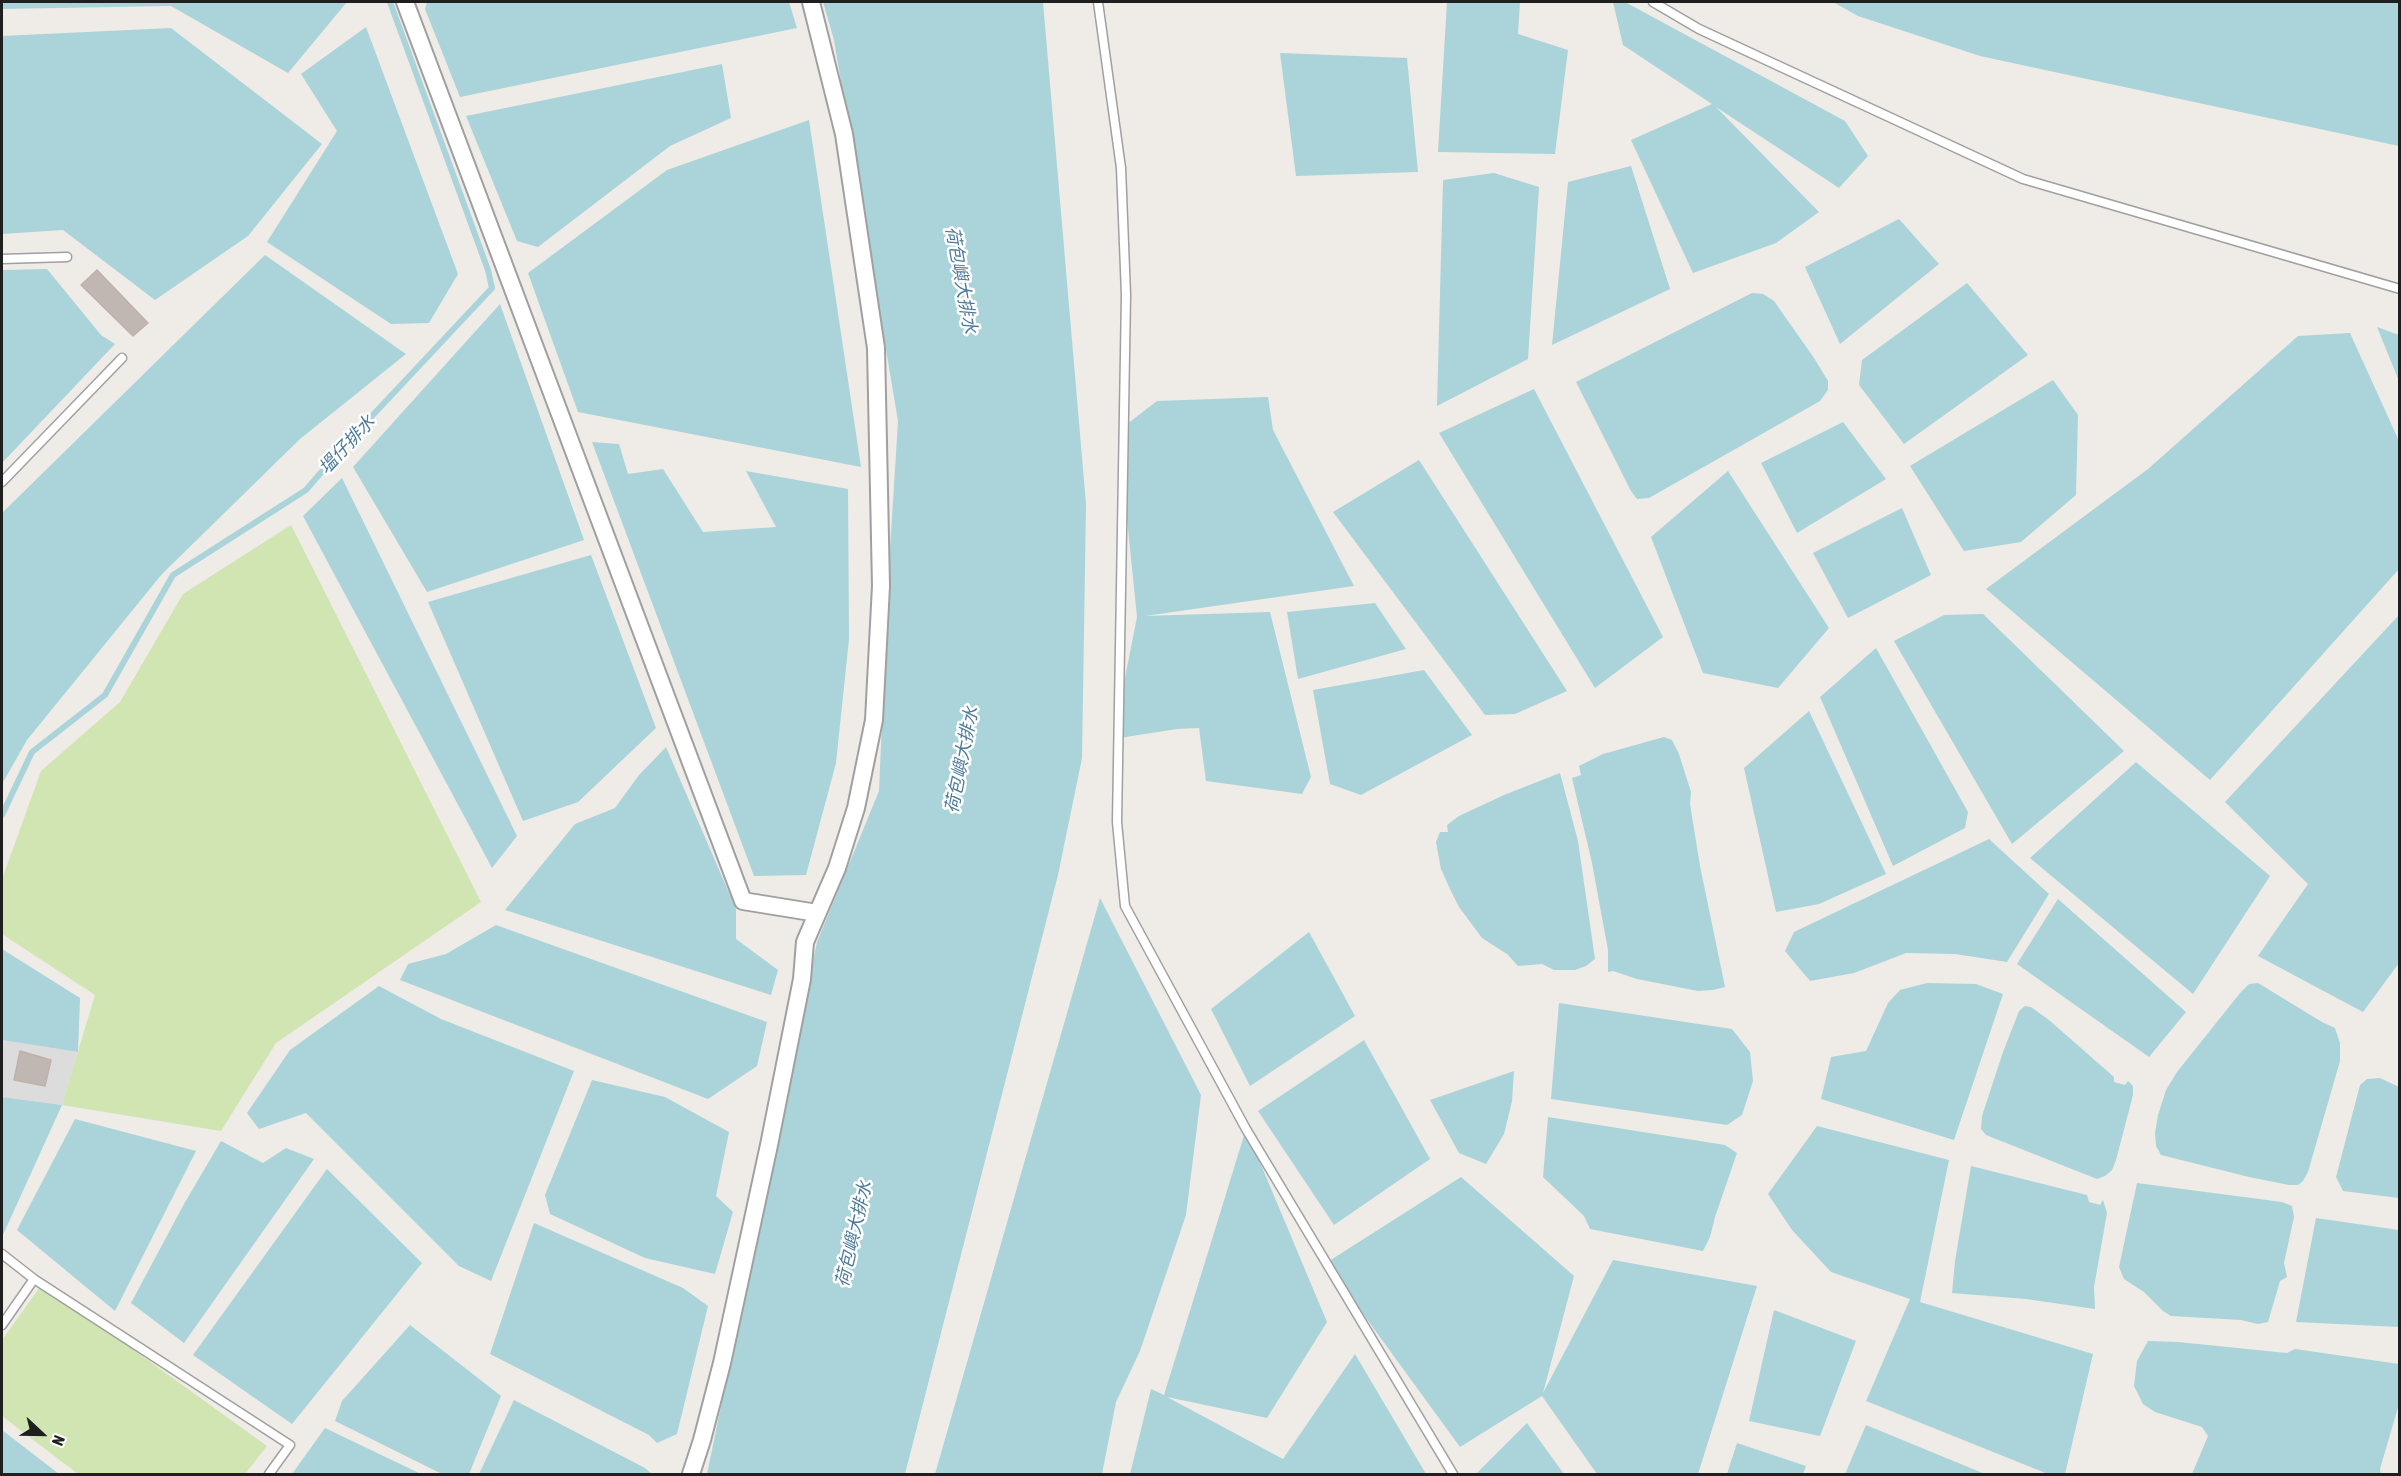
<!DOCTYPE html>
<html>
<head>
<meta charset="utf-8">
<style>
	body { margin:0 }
	#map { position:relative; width:2401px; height:1476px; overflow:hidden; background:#efebe7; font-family:"Asap Condensed",sans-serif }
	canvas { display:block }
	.frame { position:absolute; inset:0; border:3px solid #1f1f1f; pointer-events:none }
	.north { position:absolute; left:12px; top:1404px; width:60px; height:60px; -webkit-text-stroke:4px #fff; paint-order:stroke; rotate:112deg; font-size:16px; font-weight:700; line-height:24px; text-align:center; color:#1f1f1f }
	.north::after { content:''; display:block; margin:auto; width:21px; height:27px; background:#1f1f1f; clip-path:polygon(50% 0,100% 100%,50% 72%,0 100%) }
</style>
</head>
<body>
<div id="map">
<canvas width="2401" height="1476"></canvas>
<div class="frame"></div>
<div class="north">N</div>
</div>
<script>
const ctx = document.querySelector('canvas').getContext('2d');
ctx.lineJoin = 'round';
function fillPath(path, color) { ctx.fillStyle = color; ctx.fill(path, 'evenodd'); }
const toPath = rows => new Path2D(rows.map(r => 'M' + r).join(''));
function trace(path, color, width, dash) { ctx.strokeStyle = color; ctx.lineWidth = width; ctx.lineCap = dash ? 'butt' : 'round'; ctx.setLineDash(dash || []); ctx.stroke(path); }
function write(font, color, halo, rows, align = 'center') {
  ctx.font = font + ' "Asap Condensed","Noto Sans TC",sans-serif'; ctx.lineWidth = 5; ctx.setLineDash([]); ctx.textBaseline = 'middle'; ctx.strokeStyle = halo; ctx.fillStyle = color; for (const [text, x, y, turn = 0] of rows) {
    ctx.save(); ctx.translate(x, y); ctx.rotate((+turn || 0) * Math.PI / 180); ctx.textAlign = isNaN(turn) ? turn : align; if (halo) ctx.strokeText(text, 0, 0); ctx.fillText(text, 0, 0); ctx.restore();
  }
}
fillPath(toPath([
	[2,1040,78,1052,62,1105,2,1097]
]), '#dddcdd');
fillPath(toPath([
	[291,525,481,902,276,1043,221,1131,62,1105,95,995,2,934,2,879,41,771,120,702,183,594],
	[42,1284,267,1446,245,1474,78,1474,2,1416,2,1340]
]), '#d0e5b1');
fillPath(toPath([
	[2,2,347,2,288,73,171,6,2,9],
	[427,2,789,2,797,28,460,97,425,9],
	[823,2,1043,2,1086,504,1082,758,1058,875,905,1474,707,1474,817,942,879,791,888,581,898,421,834,40],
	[1447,2,1520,2,1518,34,1568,50,1555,154,1438,152],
	[1613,2,1625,2,1845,121,1868,156,1839,188,1716,107,1819,212,1776,243,1693,273,1631,140,1712,104,1623,45],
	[1833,2,2399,2,2399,146,1980,56,1858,16],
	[366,27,458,274,429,323,391,324,267,242,337,131,301,74],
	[171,28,322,144,248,236,155,300,63,230,2,234,2,36],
	[1280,53,1407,58,1418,172,1296,176],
	[722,64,731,118,670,146,538,247,517,241,466,116],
	[809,120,861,467,578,412,528,273,667,170],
	[1631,166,1670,289,1552,345,1568,182],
	[1494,173,1539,187,1528,359,1437,406,1443,180],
	[1899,219,1939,264,1840,344,1805,267],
	[265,255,406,354,300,439,162,574,27,740,2,784,2,513],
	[47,269,101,335,115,344,2,463,2,270],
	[1967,283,2028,355,1904,444,1859,385,1862,360],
	[1752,293,1763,294,1774,301,1814,358,1828,381,1828,390,1820,401,1649,498,1637,499,1631,491,1576,382],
	[500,304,584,540,427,592,353,467],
	[2377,327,2399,335,2399,381],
	[2350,333,2399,441,2399,569,2210,780,1986,589,2148,469,2298,336],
	[2053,380,2078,415,2076,495,2021,542,1964,551,1910,466],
	[1534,389,1663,637,1595,688,1439,433],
	[1268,397,1273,430,1354,586,1145,616,1270,612,1311,777,1302,794,1206,781,1199,728,1177,729,1113,739,1137,617,1118,431,1157,401],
	[1843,422,1886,479,1797,533,1761,463],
	[592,442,619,444,628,474,663,469,703,532,776,527,746,471,848,489,849,639,836,763,806,875,754,876],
	[1419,460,1567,691,1515,714,1485,715,1333,512],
	[1728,471,1829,628,1778,688,1703,673,1651,537],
	[342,478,517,836,492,868,303,516],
	[1902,508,1931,575,1848,618,1813,553],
	[591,555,656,728,578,802,523,821,428,602],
	[1375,603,1406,649,1298,679,1287,612],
	[1983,614,2124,751,2012,844,1894,641,1944,615],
	[2399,615,2399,963,2363,1012,2258,956,2308,884,2225,802],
	[1876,648,1968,812,1965,828,1893,866,1820,697],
	[1424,670,1472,735,1361,795,1330,784,1313,690],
	[1809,711,1886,874,1819,904,1776,912,1744,768],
	[1664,737,1672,740,1679,754,1691,792,1690,804,1700,866,1725,987,1713,990,1698,991,1637,979,1613,971,1608,972,1608,950,1592,863,1572,778,1581,775,1579,766,1603,754],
	[666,747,736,909,736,939,778,970,771,995,505,910,575,824,615,808,639,775],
	[2136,762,2270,876,2193,994,2030,858],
	[1560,773,1578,841,1595,959,1586,966,1575,970,1554,970,1542,964,1518,966,1507,954,1482,938,1459,907,1450,889,1441,869,1436,842,1440,832,1448,832,1447,825,1459,816,1504,795],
	[1989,839,2049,894,2007,962,1955,954,1906,953,1854,973,1810,981,1785,951,1794,932],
	[1100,898,1201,1095,1186,1215,1140,1351,1116,1402,1102,1474,935,1474],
	[2058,899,2186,1012,2149,1057,2017,964],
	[496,925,767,1022,757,1066,708,1099,400,980,408,964,446,954],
	[1309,932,1355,1016,1250,1086,1211,1009],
	[2,949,80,998,78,1052,2,1040],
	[1927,983,1976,984,2003,994,1954,1140,1821,1099,1831,1057,1866,1051,1888,1003,1900,990],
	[2258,983,2322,1022,2335,1028,2340,1043,2340,1061,2308,1172,2303,1181,2298,1185,2289,1185,2249,1177,2161,1155,2156,1146,2155,1133,2158,1115,2166,1090,2177,1072,2240,993,2249,984],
	[379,986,441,1019,574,1071,491,1281,459,1266,306,1113,259,1129,247,1113,290,1050],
	[1559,1003,1732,1029,1750,1052,1753,1081,1742,1115,1727,1125,1551,1099],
	[2025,1006,2031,1007,2049,1020,2114,1077,2114,1082,2125,1085,2128,1081,2133,1086,2133,1095,2116,1160,2112,1170,2105,1176,2097,1179,1986,1135,1981,1129,1982,1116,2003,1052,2019,1011],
	[1364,1040,1430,1159,1334,1225,1258,1111],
	[1514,1071,1512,1101,1504,1134,1486,1164,1459,1153,1430,1100],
	[2380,1078,2399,1087,2399,1198,2343,1191,2336,1177,2360,1085,2367,1079],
	[592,1080,665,1097,729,1132,716,1196,733,1212,715,1274,645,1258,550,1214,545,1195],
	[2,1097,62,1105,2,1237],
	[1548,1117,1725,1145,1737,1153,1715,1217,1710,1237,1703,1251,1590,1229,1584,1216,1543,1177],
	[75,1119,196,1151,115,1311,17,1230],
	[1817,1126,1949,1160,1920,1302,2093,1354,2065,1474,2048,1474,1866,1401,1910,1299,1831,1272,1792,1230,1768,1194],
	[1246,1129,1327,1322,1267,1418,1167,1397,1283,1459,1355,1354,1426,1474,1130,1474,1151,1389,1164,1395],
	[221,1141,263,1163,286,1148,314,1159,184,1343,131,1303,184,1204],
	[1971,1166,2087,1195,2089,1202,2100,1205,2103,1200,2107,1213,2094,1287,2095,1309,2026,1299,1952,1293,1955,1261],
	[327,1169,422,1263,292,1424,193,1355],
	[1461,1177,1574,1276,1543,1393,1613,1260,1757,1286,1698,1474,1597,1474,1542,1396,1460,1447,1326,1263],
	[2137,1183,2282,1202,2292,1206,2294,1217,2284,1263,2287,1277,2280,1281,2268,1322,2258,1324,2241,1320,2171,1316,2163,1311,2144,1292,2124,1279,2119,1267],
	[2316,1218,2399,1230,2399,1327,2296,1322],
	[534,1223,683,1288,708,1306,677,1434,657,1443,649,1435,490,1354],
	[1774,1310,1856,1341,1820,1436,1749,1421],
	[410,1325,501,1396,469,1474,442,1474,335,1421,342,1401],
	[2148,1341,2178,1342,2287,1353,2295,1349,2399,1364,2399,1404,2380,1469,2381,1474,2192,1474,2208,1436,2202,1427,2155,1412,2143,1404,2134,1386,2137,1361],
	[514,1400,645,1468,652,1474,479,1474],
	[1527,1423,1564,1474,1476,1474],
	[1866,1425,1985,1474,1845,1474],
	[325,1428,421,1474,292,1474],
	[2,1430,59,1474,2,1474],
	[1737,1443,1806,1466,1803,1474,1727,1474]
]), '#aad4d9');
trace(toPath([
	[2,815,32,752,105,695,173,575,306,490,342,448,492,288,488,270,390,2]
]), '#aad4d9', 6);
const building = toPath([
	[97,270,148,323,133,336,81,285,97,270],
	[20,1051,51,1060,45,1086,14,1080,20,1051]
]);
fillPath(building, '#c0b7b3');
trace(building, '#c0b1aa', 1.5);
const lane = toPath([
	[1098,2,1121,168,1126,295,1117,822,1125,906,1246,1129,1453,1474],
	[1653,2,1699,29,2023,179,2400,289],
	[2,259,67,257],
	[2,482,122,358],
	[2,1254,34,1279,290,1445,269,1474],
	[2,1325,34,1279]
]);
const street = toPath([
	[405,2,743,901,817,913],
	[691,1474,702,1440,722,1363,769,1145,802,979,805,942,837,868,856,808,874,720,881,586,876,348,844,134,811,2]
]);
trace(lane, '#a0a0a0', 11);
trace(street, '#a0a0a0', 20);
trace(lane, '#fff', 8);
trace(street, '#fff', 16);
write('italic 18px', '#4c7a99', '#fff', [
	["荷包嶼大排水",961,280,80],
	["塭仔排水",347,445,-47],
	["荷包嶼大排水",962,760,-79],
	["荷包嶼大排水",854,1234,-77]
]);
</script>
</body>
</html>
